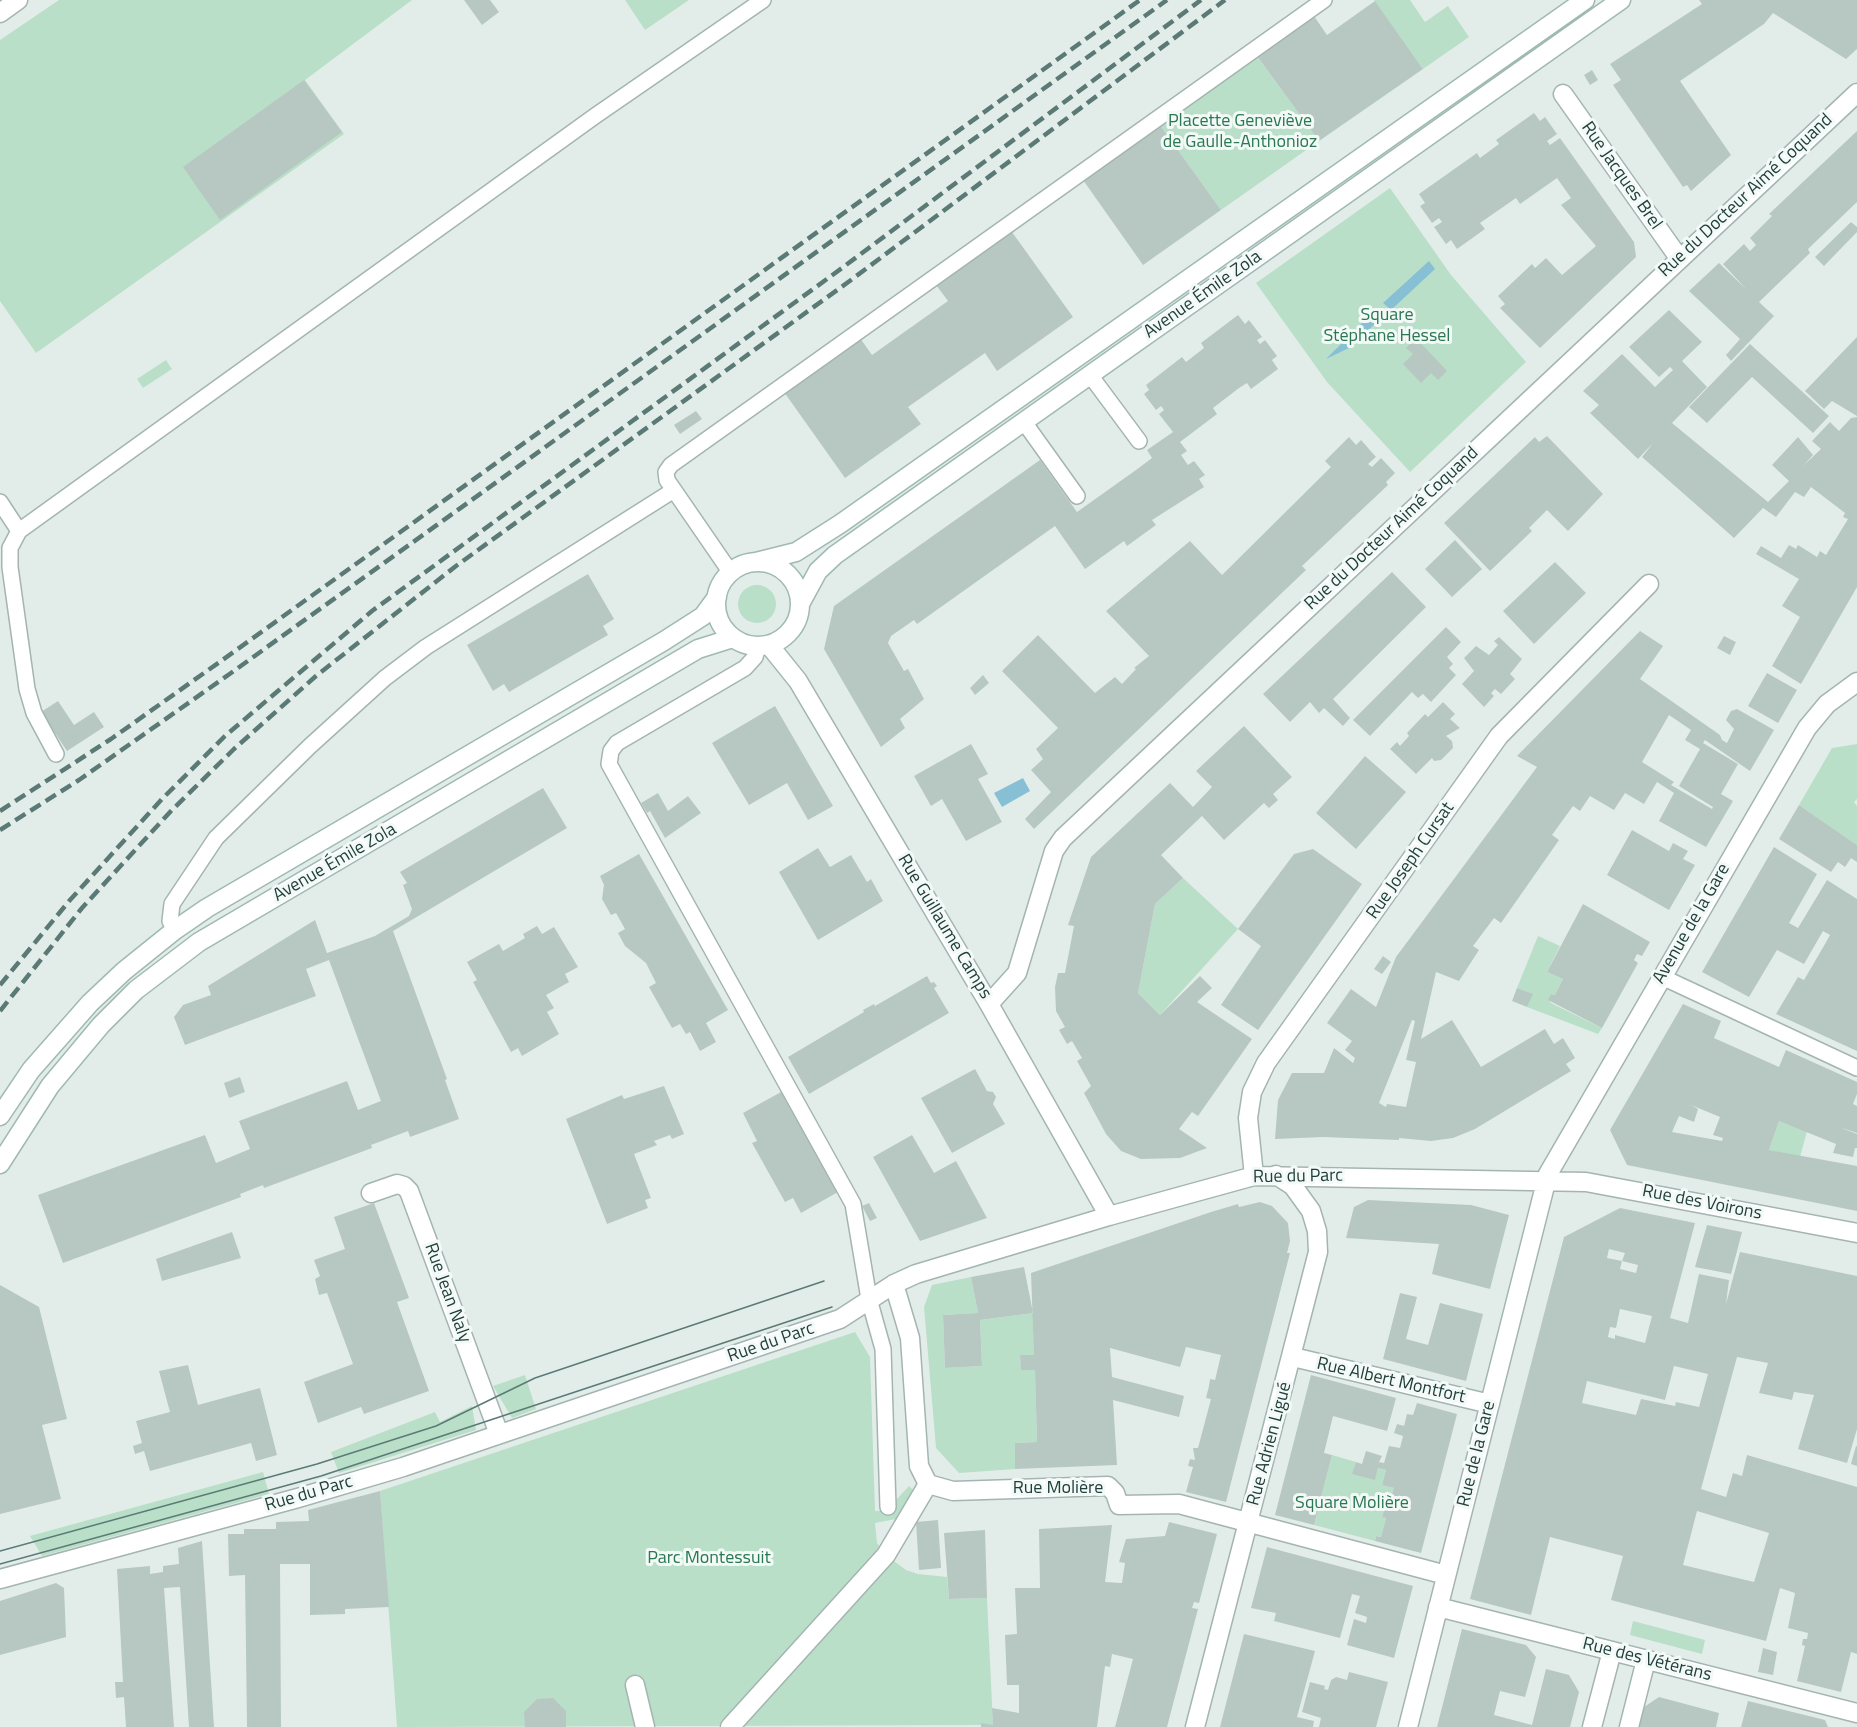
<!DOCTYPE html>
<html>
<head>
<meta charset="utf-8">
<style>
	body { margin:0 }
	canvas { display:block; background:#e2ede9 }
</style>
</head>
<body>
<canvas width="1857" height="1727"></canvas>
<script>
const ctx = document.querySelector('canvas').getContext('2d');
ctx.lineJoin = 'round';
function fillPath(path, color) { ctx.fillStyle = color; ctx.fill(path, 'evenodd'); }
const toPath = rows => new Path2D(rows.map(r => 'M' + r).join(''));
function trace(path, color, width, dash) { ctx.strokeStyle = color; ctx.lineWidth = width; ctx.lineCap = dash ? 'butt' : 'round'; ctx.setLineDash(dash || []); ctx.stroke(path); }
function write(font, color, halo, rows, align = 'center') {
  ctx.font = font + ' "Titillium Web",sans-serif'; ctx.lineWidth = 6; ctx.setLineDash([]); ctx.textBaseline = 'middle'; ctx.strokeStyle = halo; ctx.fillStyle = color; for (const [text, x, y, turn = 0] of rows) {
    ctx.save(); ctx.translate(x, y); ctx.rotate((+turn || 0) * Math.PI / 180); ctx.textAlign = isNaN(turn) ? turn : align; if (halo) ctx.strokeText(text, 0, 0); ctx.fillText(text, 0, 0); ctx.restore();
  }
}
fillPath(toPath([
	[59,0,412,0,305,80,344,134,36,353,0,301,0,40],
	[625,0,689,0,645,30],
	[1374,0,1410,0,1425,22,1448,6,1469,37,1423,69],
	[1257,56,1319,141,1221,210,1160,125],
	[1390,188,1451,275,1526,362,1410,472,1327,382,1256,283],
	[166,360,172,369,143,388,137,379],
	'738 604a19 19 0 1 1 38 0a19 19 0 1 1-38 0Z',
	[1857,744,1857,799,1854,802,1857,806,1857,845,1799,805,1832,748],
	[1183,878,1238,929,1160,1015,1138,993,1155,904],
	[1538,936,1560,946,1547,972,1563,979,1555,995,1551,994,1549,1000,1551,1003,1602,1028,1598,1034,1527,1007,1532,994,1517,988],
	[1779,1121,1807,1131,1800,1157,1769,1150],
	[971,1277,978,1313,943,1315,945,1368,982,1366,980,1320,1033,1313,1034,1355,1020,1355,1021,1369,1035,1370,1037,1442,1015,1443,1015,1469,959,1473,936,1448,924,1307,932,1285],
	[855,1332,870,1357,875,1511,886,1511,909,1486,917,1494,896,1519,875,1523,877,1543,886,1555,906,1570,918,1574,947,1577,949,1599,987,1598,993,1725,397,1727,380,1491],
	[525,1375,536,1409,512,1418,493,1386],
	[472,1406,476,1430,339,1473,331,1452,435,1412,440,1422],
	[1332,1455,1356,1462,1353,1473,1375,1479,1378,1468,1386,1470,1382,1485,1394,1488,1391,1496,1388,1495,1382,1516,1386,1518,1381,1537,1376,1536,1375,1541,1314,1525],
	[263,1472,269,1494,42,1556,30,1536],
	[1633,1621,1705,1640,1702,1654,1630,1635]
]), '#badfc8');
fillPath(toPath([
	[1429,261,1435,269,1391,310,1383,303],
	[1372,313,1379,320,1349,348,1326,359],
	[1023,778,1030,791,1002,807,994,793]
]), '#87bfd5');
fillPath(toPath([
	[464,0,490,0,499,12,482,25],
	[1699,0,1857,0,1857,49,1846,59,1773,13,1764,24,1680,81,1731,155,1691,191,1687,185,1683,187,1613,85,1621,80,1610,64,1702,4],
	[1375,1,1423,69,1319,141,1257,56,1314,16,1327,35],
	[1592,70,1598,80,1590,85,1584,75],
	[304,80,342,132,220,220,183,167],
	[1534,113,1540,121,1545,117,1557,134,1547,141,1550,145,1560,138,1634,242,1636,257,1540,348,1500,308,1505,304,1498,296,1532,264,1535,268,1546,258,1562,275,1596,246,1561,205,1571,198,1557,178,1520,204,1516,198,1480,223,1485,229,1457,249,1451,240,1446,244,1434,227,1442,222,1439,218,1432,223,1420,206,1425,203,1419,194,1477,153,1480,158,1499,144,1496,140],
	[1160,125,1221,210,1143,265,1083,180],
	[1857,131,1857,202,1808,249,1810,253,1759,302,1774,316,1731,361,1726,355,1740,339,1689,291,1719,263,1746,289,1723,264,1744,244,1750,251,1756,245,1750,238,1772,216,1769,214],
	[1851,222,1857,227,1857,232,1824,266,1815,257],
	[1012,232,1073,317,997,371,985,353,908,407,921,424,845,478,784,392,860,338,872,355,948,301,936,285],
	[1669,310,1702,342,1682,361,1707,387,1672,423,1768,502,1789,481,1772,465,1798,437,1813,455,1803,466,1821,449,1812,441,1830,422,1839,431,1851,418,1857,417,1857,587,1801,684,1772,666,1800,617,1782,606,1799,579,1756,554,1761,546,1781,558,1789,545,1796,549,1798,545,1817,557,1820,551,1826,555,1848,519,1843,517,1845,513,1811,487,1804,497,1795,492,1776,517,1763,508,1734,538,1642,457,1653,443,1638,459,1590,413,1599,405,1583,391,1622,354,1655,387,1673,370,1670,367,1659,377,1629,347],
	[1238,315,1245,324,1249,320,1262,337,1257,340,1260,344,1265,340,1277,356,1272,360,1278,369,1251,389,1247,383,1239,388,1213,408,1217,414,1180,442,1187,451,1181,455,1188,465,1194,461,1205,475,1199,479,1204,487,1152,520,1156,525,1127,546,1124,541,1085,569,1055,526,917,624,914,620,891,636,888,643,904,671,908,669,924,699,900,719,905,728,881,747,824,649,834,606,1040,460,1077,512,1136,470,1152,458,1147,450,1173,432,1159,414,1164,410,1161,406,1156,410,1144,394,1149,390,1146,385,1182,357,1186,362,1204,348,1201,343],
	[1857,337,1857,416,1832,401,1824,409,1805,391],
	[1416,338,1447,371,1438,380,1431,373,1421,383,1403,364,1413,354,1406,348],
	[1750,344,1829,416,1813,433,1752,377,1707,423,1689,407],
	[696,411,702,419,680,434,674,425],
	[1547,436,1603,494,1568,531,1547,510,1529,528,1532,531,1490,571,1444,523,1535,437,1539,442],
	[1349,437,1356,445,1361,440,1376,457,1368,464,1372,467,1381,458,1395,473,1386,482,1388,485,1302,566,1306,570,1034,829,1025,819,1051,792,1031,770,1043,759,1036,749,1058,728,1002,671,1038,635,1095,693,1115,677,1122,684,1136,669,1134,668,1149,656,1106,611,1190,541,1222,575,1331,467,1325,461],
	[1455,540,1482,569,1452,597,1425,569],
	[1555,562,1586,593,1534,644,1503,611],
	[1392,572,1426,607,1333,699,1350,718,1343,726,1324,708,1319,713,1310,702,1290,722,1263,694],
	[588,574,614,619,603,626,608,635,509,692,504,684,493,691,467,645],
	[1446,627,1461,642,1447,657,1453,664,1449,668,1456,675,1431,702,1423,694,1418,698,1412,692,1370,736,1353,720],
	[1640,631,1663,646,1640,679,1720,735,1722,740,1727,743,1734,729,1726,720,1731,711,1737,709,1774,730,1750,771,1705,740,1703,743,1738,764,1721,794,1733,801,1706,847,1659,821,1674,793,1657,782,1644,804,1625,793,1614,810,1590,796,1580,811,1573,806,1552,835,1559,840,1501,923,1494,918,1473,946,1479,950,1459,981,1436,972,1421,1039,1452,1020,1481,1067,1545,1029,1554,1044,1563,1038,1575,1058,1566,1064,1571,1071,1475,1129,1453,1138,1431,1141,1399,1138,1399,1140,1323,1137,1275,1139,1278,1100,1292,1073,1324,1073,1334,1048,1353,1063,1355,1058,1345,1050,1352,1041,1327,1023,1351,989,1376,1007,1396,957,1537,767,1517,756],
	[1669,715,1691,730,1685,740,1700,749,1679,786,1713,807,1712,809,1671,785,1674,782,1642,762],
	[1412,1020,1415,1021,1406,1060,1416,1062,1406,1107,1387,1104,1386,1107,1379,1103],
	[1724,636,1736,642,1730,655,1717,648],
	[1499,637,1522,659,1510,674,1515,679,1501,694,1495,689,1491,693,1494,696,1484,707,1462,684,1474,671,1464,658,1476,646,1489,655,1498,645,1494,641],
	[1767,673,1797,690,1778,723,1748,706],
	[983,675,989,683,975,695,970,688],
	[58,701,74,725,94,712,104,727,67,751,41,712],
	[1443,702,1455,714,1450,719,1460,728,1446,736,1452,741,1453,748,1441,760,1434,761,1432,758,1416,774,1390,749,1397,742,1400,746,1409,736,1407,733,1425,714,1428,717],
	[775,706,833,806,808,820,787,783,749,805,712,743],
	[1244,726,1292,777,1273,794,1278,800,1269,808,1264,803,1224,840,1202,816,1161,855,1183,878,1155,904,1138,993,1160,1015,1200,976,1212,988,1197,1002,1252,1039,1198,1116,1192,1112,1179,1129,1207,1148,1180,1158,1141,1159,1121,1151,1106,1134,1084,1093,1091,1086,1077,1061,1082,1058,1072,1041,1067,1044,1059,1030,1065,1027,1056,1011,1055,987,1058,973,1065,973,1074,926,1068,925,1091,857,1170,783,1193,807,1212,787,1196,771],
	[971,744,988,774,978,779,1002,822,966,841,942,799,931,806,914,776],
	[1365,756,1406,792,1356,849,1316,813],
	[543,788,567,828,393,931,447,1079,445,1080,459,1119,410,1137,408,1131,371,1145,372,1148,264,1188,263,1185,240,1194,241,1197,63,1263,38,1195,205,1135,216,1163,250,1149,239,1121,347,1081,358,1110,381,1101,329,960,306,969,316,996,185,1045,174,1017,183,1005,211,995,208,986,315,920,327,953,375,936,409,916,412,909,403,885,407,883,400,872],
	[658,793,668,811,688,796,701,813,665,838,650,811,647,813,641,803],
	[1799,805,1857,845,1857,862,1851,858,1845,867,1838,862,1831,872,1779,839],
	[1632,830,1669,851,1673,843,1688,851,1683,859,1695,865,1669,910,1607,875],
	[1774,847,1817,874,1789,923,1798,928,1827,880,1857,899,1857,1051,1776,1014,1798,977,1804,980,1825,944,1830,935,1823,931,1804,964,1777,950,1749,997,1702,972],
	[818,848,830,867,851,855,867,882,871,879,883,901,818,940,779,872],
	[1313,849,1362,884,1258,1030,1221,1005,1261,946,1238,929,1294,854],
	[639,854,728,1010,706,1023,716,1042,700,1051,690,1032,686,1034,680,1024,672,1028,649,987,656,983,646,963,625,946,618,933,625,929,616,913,611,915,602,899,604,885,600,876],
	[1583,904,1650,942,1642,956,1637,954,1634,960,1638,963,1602,1028,1548,1000,1551,994,1555,995,1563,979,1547,972],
	[537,926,542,934,554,927,578,967,565,974,569,982,546,995,554,1008,547,1012,559,1034,522,1056,518,1048,511,1052,473,982,477,980,467,962,499,944,503,951,525,938,523,934],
	[1383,956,1391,962,1382,974,1374,969],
	[927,976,931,983,934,982,937,986,934,988,949,1013,809,1094,788,1057,864,1012,863,1010,874,1004,875,1006],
	[1517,988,1533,994,1527,1007,1512,1001],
	[1683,1004,1721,1021,1714,1038,1779,1067,1786,1050,1857,1082,1857,1094,1853,1104,1857,1106,1857,1133,1839,1127,1857,1134,1857,1148,1855,1148,1853,1157,1833,1153,1836,1144,1779,1121,1769,1150,1857,1166,1857,1211,1627,1165,1610,1130],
	[1691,1105,1720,1117,1713,1135,1723,1138,1722,1141,1672,1132,1679,1116,1694,1122,1698,1109],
	[975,1069,987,1091,993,1092,996,1097,993,1104,1005,1124,952,1153,921,1098],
	[240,1077,245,1092,229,1098,224,1083],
	[664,1086,684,1134,672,1139,670,1135,654,1141,657,1145,634,1154,651,1198,645,1200,648,1208,607,1224,566,1119,622,1095,624,1099],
	[781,1092,838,1192,801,1213,793,1198,785,1202,752,1143,757,1141,743,1113],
	[912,1135,934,1173,956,1161,987,1218,920,1241,873,1157],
	[1368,1200,1471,1205,1509,1215,1490,1289,1432,1274,1439,1244,1346,1238,1354,1207],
	[1260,1202,1272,1206,1288,1223,1290,1241,1287,1253,1290,1253,1226,1502,1186,1492,1193,1467,1188,1466,1190,1459,1195,1460,1193,1448,1198,1448,1211,1399,1206,1398,1209,1386,1210,1379,1215,1380,1221,1355,1186,1347,1180,1367,1110,1348,1112,1377,1184,1396,1179,1417,1113,1400,1117,1465,1015,1469,1015,1443,1037,1442,1035,1370,1021,1370,1020,1355,1034,1355,1031,1273,1211,1212,1238,1204,1239,1207],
	[374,1203,409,1298,397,1302,429,1391,364,1414,361,1407,318,1423,304,1382,353,1364,327,1293,319,1295,315,1279,320,1276,314,1260,345,1249,334,1217],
	[869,1203,877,1218,870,1221,862,1206],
	[1620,1208,1695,1223,1670,1318,1688,1323,1699,1274,1729,1280,1726,1304,1740,1252,1857,1276,1857,1429,1847,1463,1798,1449,1814,1395,1794,1392,1792,1400,1759,1393,1768,1363,1737,1357,1701,1489,1726,1497,1733,1473,1742,1476,1747,1455,1857,1487,1857,1654,1851,1652,1841,1692,1797,1681,1805,1646,1802,1645,1803,1639,1807,1639,1808,1633,1788,1628,1795,1593,1780,1588,1766,1641,1611,1600,1623,1556,1550,1537,1531,1615,1470,1599,1564,1237],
	[1609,1249,1625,1253,1622,1261,1638,1265,1636,1273,1620,1269,1622,1261,1607,1258],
	[1620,1309,1652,1316,1645,1343,1615,1335,1615,1339,1608,1337,1610,1327,1616,1328],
	[1674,1366,1708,1374,1699,1407,1676,1402,1675,1406,1641,1399,1636,1415,1582,1403,1587,1381,1665,1400],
	[1697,1511,1769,1533,1754,1582,1683,1565],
	[1707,1225,1742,1232,1731,1274,1695,1267],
	[232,1232,241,1258,162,1281,156,1259],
	[1024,1267,1033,1313,980,1320,982,1366,945,1368,943,1315,978,1313,971,1277],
	[0,1285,39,1307,67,1419,42,1425,61,1499,0,1514],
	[1400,1293,1417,1297,1406,1339,1428,1345,1440,1303,1483,1314,1466,1381,1383,1359],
	[188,1365,198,1405,260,1388,277,1455,256,1461,251,1443,150,1471,144,1451,135,1454,133,1446,142,1443,136,1421,170,1412,159,1371],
	[1311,1375,1396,1398,1387,1431,1333,1416,1324,1453,1332,1455,1314,1525,1275,1515],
	[1417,1403,1457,1414,1421,1553,1375,1541,1376,1536,1381,1537,1386,1518,1382,1517,1388,1495,1391,1496,1394,1488,1382,1485,1386,1470,1378,1468,1375,1480,1352,1474,1356,1462,1362,1464,1366,1451,1382,1456,1379,1462,1384,1463,1389,1446,1400,1448,1403,1436,1394,1433,1397,1424,1404,1426,1407,1414,1413,1415],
	[1856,1446,1857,1446,1857,1466,1851,1464],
	[380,1491,389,1607,345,1609,345,1614,310,1615,310,1564,280,1564,281,1727,247,1727,245,1575,229,1576,228,1534,244,1534,244,1529,276,1529,276,1522,309,1521,308,1510],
	[938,1520,941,1568,919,1570,916,1522],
	[1169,1522,1217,1534,1199,1603,1194,1602,1192,1608,1198,1609,1167,1727,1115,1727,1133,1659,1112,1654,1110,1667,1105,1666,1097,1727,981,1727,981,1723,993,1725,992,1708,1019,1713,1019,1685,1007,1685,1005,1635,1017,1634,1015,1588,1040,1588,1039,1529,1112,1525,1105,1582,1122,1583,1125,1563,1119,1562,1126,1539,1165,1536],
	[985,1530,987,1598,949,1599,944,1533],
	[202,1541,214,1727,189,1727,180,1587,164,1588,174,1727,126,1727,124,1697,116,1698,115,1682,123,1682,117,1569,150,1566,150,1574,163,1572,163,1566,179,1564,178,1548],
	[1267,1547,1413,1586,1394,1658,1347,1645,1354,1619,1366,1623,1367,1617,1355,1613,1360,1596,1352,1594,1340,1638,1274,1621,1276,1613,1251,1608],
	[56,1583,64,1588,66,1637,0,1655,0,1601],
	[1462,1629,1526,1645,1536,1657,1525,1697,1500,1691,1494,1715,1532,1725,1546,1669,1569,1675,1579,1692,1570,1727,1437,1727],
	[1244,1634,1315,1651,1297,1717,1314,1721,1313,1727,1220,1727],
	[1763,1648,1777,1652,1773,1675,1758,1672],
	[1349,1672,1388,1682,1376,1727,1319,1727,1321,1718,1302,1712,1310,1682,1325,1686,1324,1689,1328,1690,1331,1680,1336,1677,1347,1680],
	[1659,1697,1719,1713,1716,1727,1637,1727,1641,1709],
	[553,1698,566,1711,566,1727,525,1727,524,1712,537,1699],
	[1748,1701,1825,1720,1828,1727,1741,1727]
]), '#b7c8c3');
const lane = toPath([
	[1090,375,1139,441],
	[1024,422,1077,496],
	[0,502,19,531],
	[731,573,667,480,666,472,671,465,1324,0],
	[758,646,755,657,745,668,617,743,611,751,609,764,853,1204,869,1299,883,1349,888,1507],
	[56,754,34,713,27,689,10,567,10,548,19,531,595,116,763,0],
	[175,930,170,921,172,904,216,838,310,746,385,678,426,647,674,490],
	[1662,977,1857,1068]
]);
const street = toPath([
	[0,13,18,0],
	[1563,94,1679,258],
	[769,645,798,681,989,1004,1109,1216],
	[989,1004,1017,973,1054,851,1063,838,1857,93],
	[1254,1176,1248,1118,1252,1092,1266,1063,1499,736,1649,584],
	[371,1193,397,1184,404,1186,409,1191,499,1434],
	[894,1284,910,1338,919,1466,928,1484,953,1491,1108,1486,1115,1493,1119,1505,1179,1504,1446,1575],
	[1293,1357,1490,1404],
	[0,1579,298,1498,403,1467,840,1319,894,1284,916,1274,1109,1216,1254,1176,1586,1182,1857,1233],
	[1438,1607,1857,1713],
	[635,1685,645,1727],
	[730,1727,886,1555,928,1484],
	[1195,1727,1318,1252,1317,1231,1311,1211,1293,1186,1276,1175],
	[1408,1727,1548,1174,1807,728,1827,704,1857,682],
	[1592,1727,1612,1651],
	[1629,1727,1646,1660]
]);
const secondary = toPath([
	[756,562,796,552,840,524,1585,0],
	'716 604a42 42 0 1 1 84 0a42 42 0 1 1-84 0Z',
	[800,604,818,571,835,555,1621,0],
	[0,1116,31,1070,90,1003,124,971,175,930,207,908,664,641,703,616,717,597],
	[0,1164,50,1086,101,1025,136,990,199,942,698,649,733,638]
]);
trace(lane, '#a4b5b1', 18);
trace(street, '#a4b5b1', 21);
trace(secondary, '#9fb9b3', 21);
trace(lane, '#fff', 15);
trace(street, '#fff', 18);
trace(secondary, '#fff', 18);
trace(toPath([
	[0,1551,317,1464,436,1426,535,1378,824,1281],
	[0,1564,321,1476,832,1307]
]), '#5b7a76', 1.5);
trace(toPath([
	[0,811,111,739,221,661,1140,0],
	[0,830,79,780,231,673,1167,0],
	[0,985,70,900,162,799,225,736,372,611,842,268,1201,0],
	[0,1011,82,908,171,811,234,749,316,676,456,566,851,280,1225,0]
]), '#5b7a76', 4.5, [12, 6]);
write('18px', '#297851', '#f3f9f7', [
	["Placette Geneviève",1240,122],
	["de Gaulle-Anthonioz",1240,143],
	["Square",1387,316],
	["Stéphane Hessel",1387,337],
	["Square Molière",1352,1504],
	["Parc Montessuit",709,1559]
]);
write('18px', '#213f3a', '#f3f9f7', [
	["Rue Jacques Brel",1621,176,55],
	["Rue du Docteur Aimé Coquand",1746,196,-43],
	["Avenue Émile Zola",1203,295,-35],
	["Rue du Docteur Aimé Coquand",1392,529,-43],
	["Rue Joseph Cursat",1411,861,-55],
	["Avenue Émile Zola",335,863,-30],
	["Avenue de la Gare",1692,924,-60],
	["Rue Guillaume Camps",944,927,59],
	["Rue du Parc",1298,1177,-1],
	["Rue des Voirons",1702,1203,11],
	["Rue Jean Naly",447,1293,70],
	["Rue du Parc",771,1343,-19],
	["Rue Albert Montfort",1391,1381,13],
	["Rue Adrien Ligué",1270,1444,-75],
	["Rue de la Gare",1477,1454,-76],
	["Rue Molière",1058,1489],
	["Rue du Parc",309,1494,-16],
	["Rue des Vétérans",1647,1660,14]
]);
</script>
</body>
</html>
